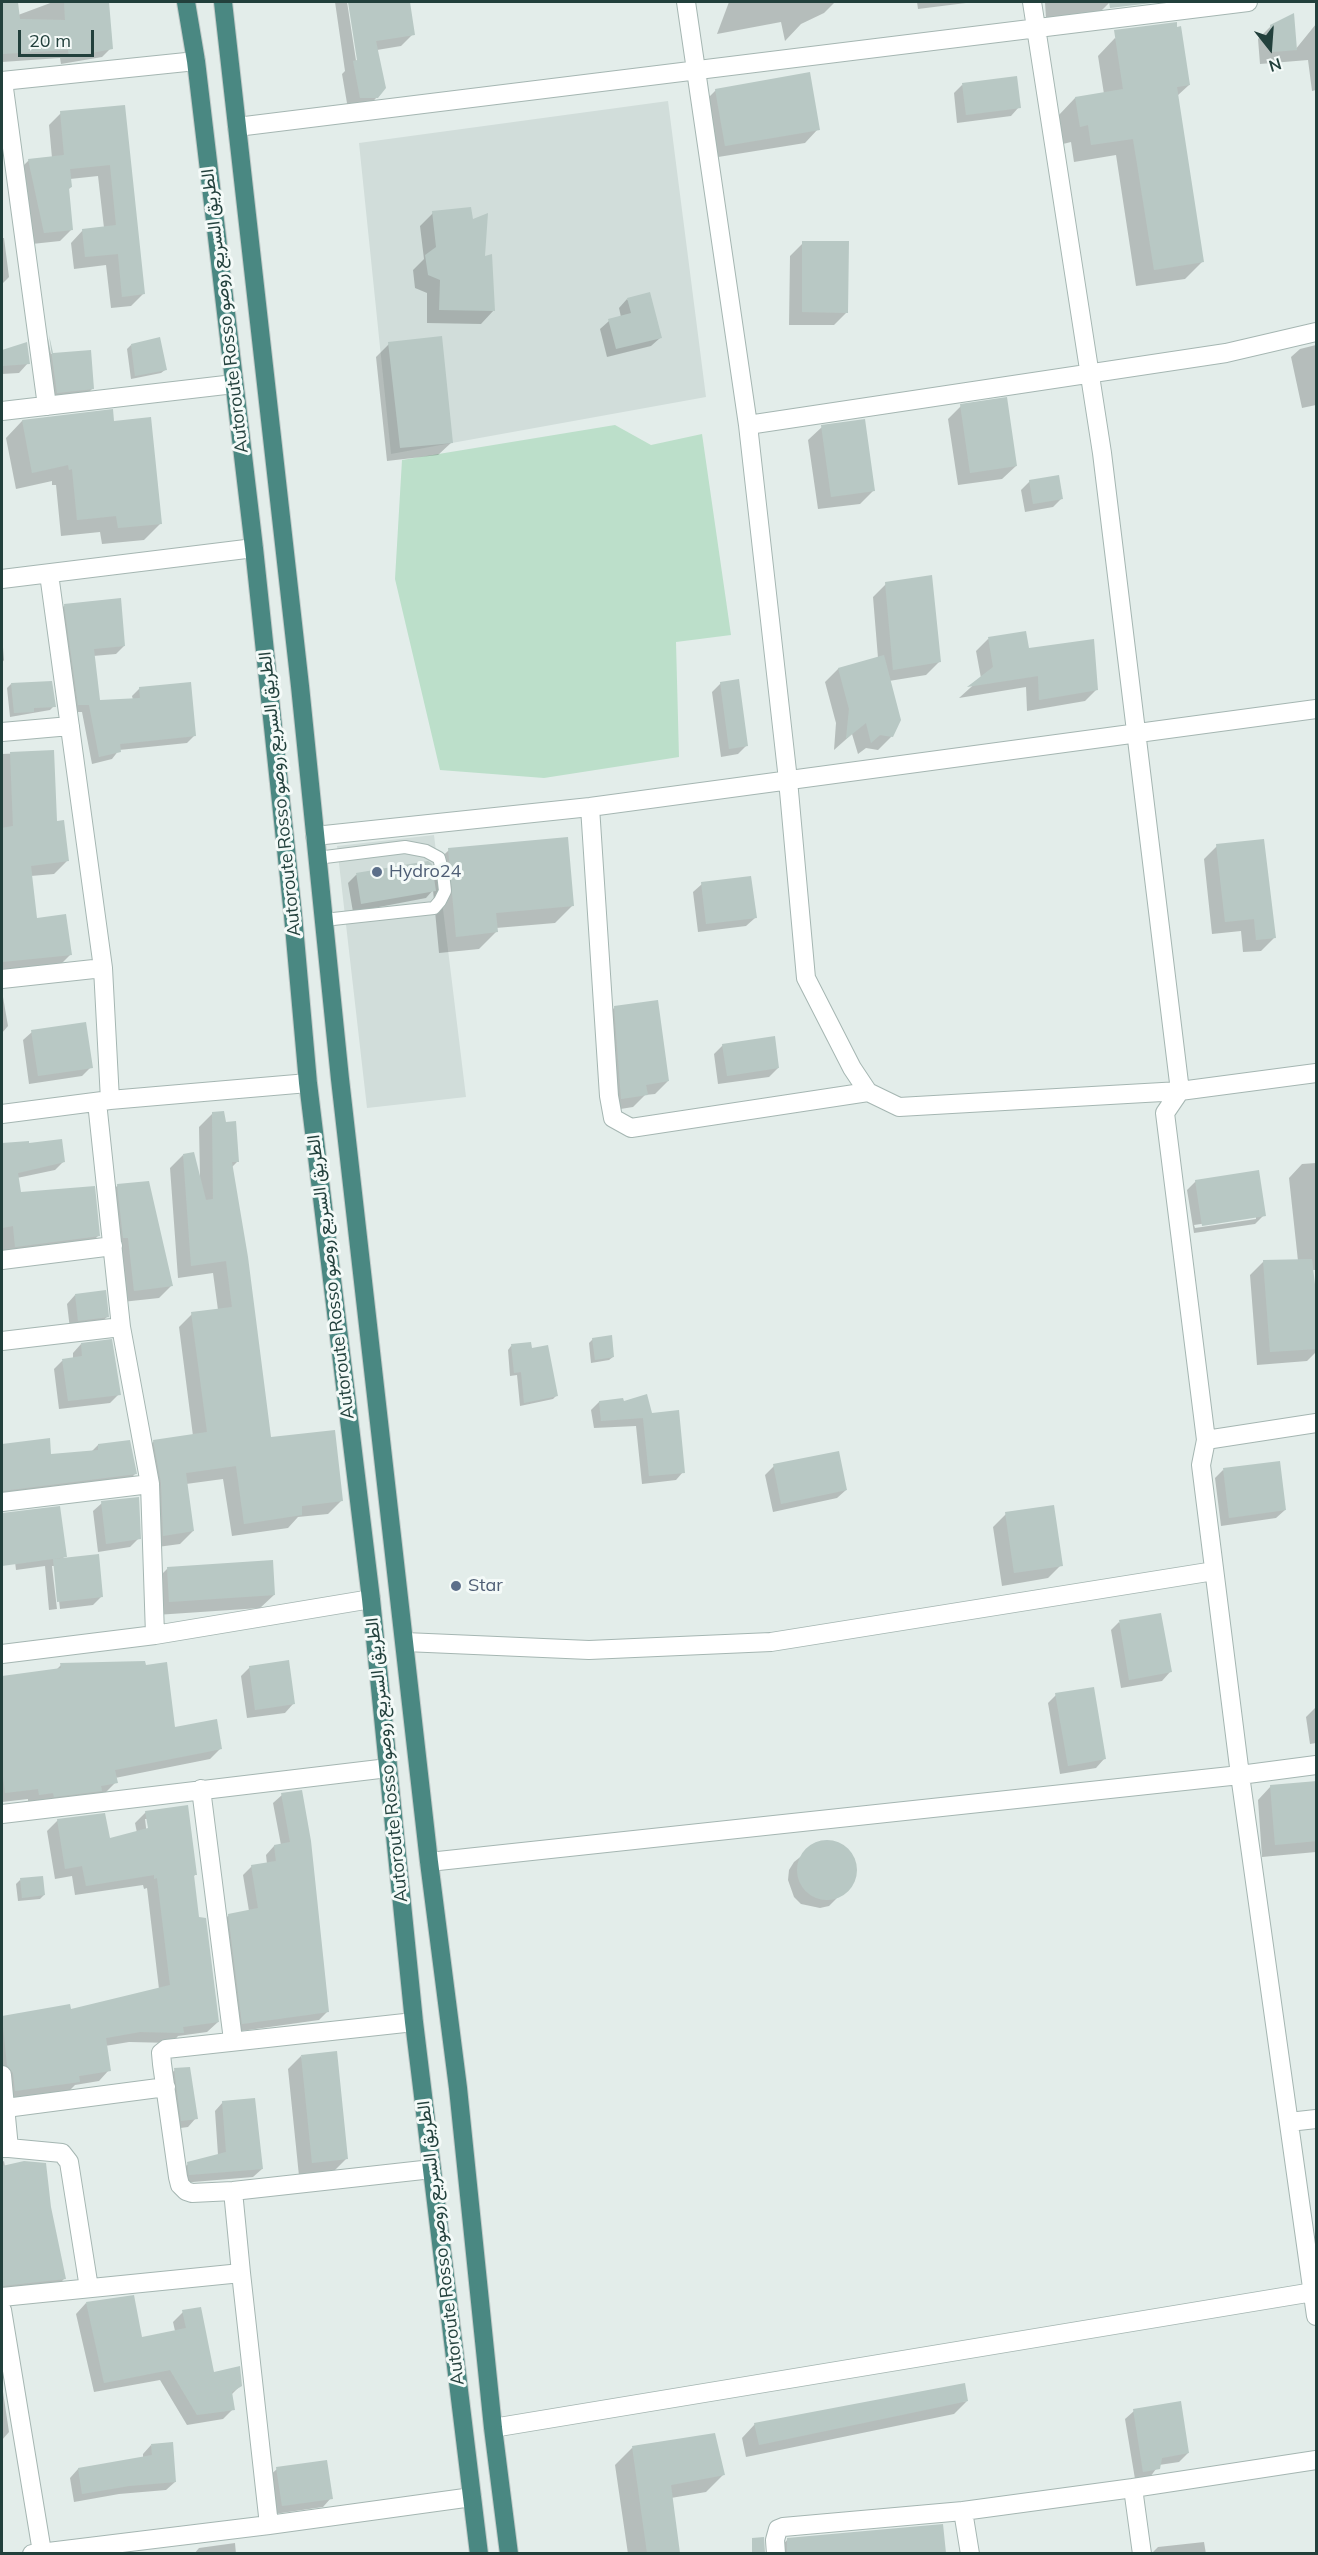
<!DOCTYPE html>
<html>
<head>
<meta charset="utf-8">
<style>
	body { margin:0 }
	#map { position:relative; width:1318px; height:2555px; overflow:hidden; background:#e3edea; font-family:Mulish,sans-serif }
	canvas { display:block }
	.frame { position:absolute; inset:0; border:3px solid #22403c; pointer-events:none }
	.north { position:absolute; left:1240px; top:18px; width:60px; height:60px; -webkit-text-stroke:4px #f4faf8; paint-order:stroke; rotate:163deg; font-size:16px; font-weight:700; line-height:24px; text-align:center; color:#22403c }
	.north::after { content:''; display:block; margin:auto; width:21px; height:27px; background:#22403c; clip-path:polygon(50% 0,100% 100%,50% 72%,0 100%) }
	.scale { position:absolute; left:18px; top:30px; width:76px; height:27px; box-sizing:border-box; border:3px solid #22403c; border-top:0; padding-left:8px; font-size:18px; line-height:21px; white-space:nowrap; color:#22403c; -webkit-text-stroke:4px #f4faf8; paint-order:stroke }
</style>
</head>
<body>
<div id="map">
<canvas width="1318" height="2555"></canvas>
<div class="frame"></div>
<div class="north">N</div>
<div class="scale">20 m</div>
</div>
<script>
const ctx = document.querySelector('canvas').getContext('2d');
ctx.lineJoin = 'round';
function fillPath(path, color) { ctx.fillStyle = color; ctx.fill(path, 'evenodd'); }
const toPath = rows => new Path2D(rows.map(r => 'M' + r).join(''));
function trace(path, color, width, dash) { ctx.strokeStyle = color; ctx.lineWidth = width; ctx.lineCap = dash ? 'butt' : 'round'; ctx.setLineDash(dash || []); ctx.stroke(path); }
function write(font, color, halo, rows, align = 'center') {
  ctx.font = font + ' Mulish,Vazirmatn,sans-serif'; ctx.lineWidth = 6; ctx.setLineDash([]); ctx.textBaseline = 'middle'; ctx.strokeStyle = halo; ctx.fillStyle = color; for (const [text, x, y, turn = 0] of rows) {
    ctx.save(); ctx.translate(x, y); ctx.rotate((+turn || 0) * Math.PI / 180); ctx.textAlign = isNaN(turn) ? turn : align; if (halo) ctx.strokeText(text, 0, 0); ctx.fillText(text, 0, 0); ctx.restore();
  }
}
fillPath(toPath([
	[668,101,706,397,391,454,359,143],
	[434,835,466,1097,367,1108,337,846]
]), '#d1ddda');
fillPath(toPath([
	[615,425,651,445,702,434,731,635,676,642,679,757,544,778,440,770,395,579,402,460]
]), '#bcdfca');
fillPath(toPath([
	[53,2,106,2,111,48,102,57,61,64,60,58,2,62,2,21],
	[335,2,347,2,357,67,360,67,350,2,408,2,413,34,401,46,377,50,377,97,365,110,348,109,342,74,345,71],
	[729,2,835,2,824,13,801,24,785,41,781,22,717,34],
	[917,2,974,2,918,9],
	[1045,2,1110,2,1099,13,1046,18],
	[1316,24,1316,90,1312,91,1308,60,1260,64,1258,39,1271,26,1295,50],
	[1115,38,1189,85,1177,96,1203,261,1185,279,1136,286,1116,155,1074,162,1071,142,1063,144,1058,116,1075,98,1104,94,1098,56],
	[962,85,1019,107,1011,116,957,123,954,93],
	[716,90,818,129,805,143,712,158,702,104],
	[124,106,143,294,131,306,111,308,106,265,74,269,71,243,83,230,104,228,98,176,70,179,71,187,68,190,72,229,60,241,32,244,17,172,29,160,52,158,49,125,61,113],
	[433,213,484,258,494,310,481,324,427,323,427,293,415,288,413,270,424,259,420,226],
	[2,238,4,238,9,277,2,284],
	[803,243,847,312,834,325,789,325,790,256],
	[627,299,660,338,651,346,607,357,600,329,609,321,621,317,619,308],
	[48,339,51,354,90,352,93,388,84,397,48,401,41,346],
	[26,344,28,363,19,373,2,374,2,351],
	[389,344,452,442,438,455,387,461,376,357],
	[131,345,165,370,161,373,131,379,127,349],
	[1316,345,1316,405,1302,408,1291,357,1300,349],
	[961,406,1016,466,1002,479,958,485,948,419],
	[22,421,113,423,161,523,144,540,102,544,100,532,61,536,56,485,52,485,52,481,16,489,6,438],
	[822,427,873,491,860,504,818,509,808,440],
	[1030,481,1062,498,1053,507,1025,512,1021,490],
	[886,584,940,661,926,675,889,681,892,736,878,750,866,748,858,754,852,734,834,750,836,723,825,682,838,669,878,658,873,597],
	[65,605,124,646,116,654,93,656,99,702,133,700,132,696,140,688,195,735,187,743,119,750,112,759,92,764,82,712,71,712,57,613],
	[2,634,4,660,2,663],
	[988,639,1028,650,1097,689,1085,701,1027,711,1026,687,959,698,981,678,976,651],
	[721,683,746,746,738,754,721,757,712,692],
	[11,684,54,706,50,710,10,717,7,688],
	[52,752,55,822,67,861,54,874,31,876,36,920,71,954,58,967,2,973,2,754],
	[1217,846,1274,938,1261,951,1243,952,1241,931,1212,934,1204,859],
	[449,850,573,905,555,923,496,928,496,932,479,949,439,953,433,890,426,898,353,912,348,883,356,875,431,867],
	[702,884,755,918,746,926,698,932,693,892],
	[2,991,8,1026,2,1033],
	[615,1007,668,1081,655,1094,645,1095,633,1107,608,1111,602,1020],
	[32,1032,91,1067,82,1076,29,1084,23,1040],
	[723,1045,778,1068,769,1077,718,1084,714,1054],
	[212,1114,238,1161,231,1168,270,1438,342,1500,328,1514,298,1517,288,1528,232,1536,223,1479,186,1484,193,1531,180,1544,150,1548,141,1454,154,1441,193,1436,179,1327,192,1314,218,1310,213,1273,178,1278,170,1168,183,1155,200,1178,199,1127],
	[61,1141,64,1161,55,1170,17,1178,20,1194,98,1236,90,1244,2,1252,2,1146],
	[1316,1163,1316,1270,1311,1270,1316,1315,1316,1352,1307,1361,1257,1365,1250,1275,1264,1261,1298,1261,1289,1178,1302,1164],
	[1196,1181,1264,1215,1255,1224,1194,1233,1187,1190],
	[1256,1216,1256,1219,1195,1228,1194,1225],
	[118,1185,171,1286,159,1298,122,1302,106,1197],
	[75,1295,107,1317,98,1325,70,1329,67,1304],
	[593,1339,613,1357,609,1360,591,1363,589,1343],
	[81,1344,119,1394,110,1403,59,1409,54,1369,62,1361,73,1359,73,1353],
	[511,1346,530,1349,557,1395,553,1399,520,1406,517,1375,510,1376,508,1350],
	[599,1402,623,1403,651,1415,683,1472,676,1480,642,1484,636,1426,594,1428,591,1410],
	[48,1440,50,1456,91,1452,98,1445,135,1474,125,1484,2,1499,2,1446],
	[774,1466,846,1490,837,1498,773,1512,765,1475],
	[1223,1470,1285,1510,1276,1518,1221,1526,1215,1478],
	[102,1503,139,1538,130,1547,98,1552,93,1511],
	[1006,1514,1061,1565,1048,1578,1002,1586,993,1527],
	[10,1521,65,1556,62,1559,101,1597,93,1605,60,1609,55,1566,52,1566,57,1609,49,1610,45,1566,16,1570],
	[167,1569,274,1595,260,1608,156,1615,154,1582],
	[1119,1622,1170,1672,1162,1681,1121,1688,1111,1630],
	[61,1665,173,1728,221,1748,210,1759,115,1778,116,1782,105,1793,28,1805,28,1799,2,1802,2,1677,56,1670],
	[250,1667,293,1704,285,1713,247,1718,241,1676],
	[1056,1695,1104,1759,1096,1768,1060,1774,1048,1703],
	[1316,1707,1316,1743,1310,1744,1306,1717],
	[1316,1782,1316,1852,1262,1857,1258,1800,1271,1786],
	[282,1795,328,2011,319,2020,234,2032,220,1924,229,1915,249,1911,243,1875,252,1866,267,1864,266,1855,274,1846,281,1845,273,1803],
	[146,1812,196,1874,193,1877,198,1918,218,2022,207,2032,178,2036,172,2043,129,2042,105,2046,109,2070,99,2081,75,2085,68,2092,4,2101,2,2084,2,2017,69,2006,70,2011,159,1989,147,1888,144,1889,143,1885,75,1895,72,1876,55,1879,47,1831,58,1820,108,1840,137,1833,135,1823],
	[145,1819,148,1819,150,1836,147,1836],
	[819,1842,838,1843,852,1855,855,1864,852,1883,829,1906,820,1908,801,1904,794,1897,788,1880,789,1870,794,1862],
	[20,1880,44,1895,40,1899,18,1901,16,1884],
	[301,2056,346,2159,333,2172,299,2176,288,2069],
	[175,2070,196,2118,188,2127,173,2129,166,2078],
	[223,2102,262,2169,253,2177,181,2183,180,2172,188,2164,218,2155,215,2111],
	[4,2161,5,2167,49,2207,64,2279,54,2289,2,2295,2,2162],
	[86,2303,141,2338,175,2331,173,2322,183,2312,213,2373,241,2385,231,2395,233,2409,223,2419,187,2425,160,2380,94,2392,76,2314],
	[2,2385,9,2432,2,2440],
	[967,2401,954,2414,746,2457,742,2438,755,2424],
	[1134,2411,1188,2453,1179,2462,1159,2465,1150,2477,1135,2479,1125,2419],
	[151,2445,175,2482,166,2490,119,2494,74,2502,70,2478,78,2469,143,2458,143,2454],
	[632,2448,724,2474,706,2492,671,2498,678,2554,628,2554,615,2465],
	[277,2469,331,2498,323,2507,274,2514,268,2477],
	[941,2526,945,2554,774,2554,788,2539],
	[1204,2542,1206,2554,1151,2554,1158,2547],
	[235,2543,236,2554,194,2554,199,2548]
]), '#0003');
fillPath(toPath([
	[2,2,18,2,20,19,65,20,64,2,109,2,113,49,69,57,68,50,2,54],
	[348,2,410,2,415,35,376,41,386,88,378,98,360,98,353,61,357,60],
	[1109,2,1160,2,1110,8],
	[1294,13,1297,50,1272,52,1270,25],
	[1177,22,1177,27,1181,26,1190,85,1177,87,1204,262,1154,270,1133,139,1091,145,1088,125,1080,127,1075,97,1123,89,1114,30],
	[810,72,820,130,725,146,715,89],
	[1017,76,1021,108,966,115,962,83],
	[125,105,145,294,122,297,118,254,85,257,82,229,116,225,110,165,70,169,72,187,69,188,73,230,44,233,28,159,64,155,60,111],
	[471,207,473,219,488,213,485,256,492,254,495,311,439,310,440,280,428,275,425,255,436,247,432,211],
	[802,241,849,241,848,313,802,312],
	[650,292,662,338,616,349,608,319,631,313,627,298],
	[49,335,53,353,91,350,94,389,57,393],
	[442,336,453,443,400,448,388,342],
	[160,337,167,370,135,376,131,344],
	[27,342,30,364,2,366,2,350],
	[1007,397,1017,466,970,473,960,404],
	[113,409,114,421,151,417,162,524,118,528,116,516,77,520,72,469,69,470,68,465,32,473,22,420],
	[865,419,875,491,831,497,821,425],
	[1059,475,1063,499,1033,504,1029,480],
	[932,575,941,662,893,670,885,582],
	[121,598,125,646,94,649,100,700,140,698,139,687,191,682,196,736,120,744,121,752,99,757,89,705,78,705,64,604],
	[1026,631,1029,648,1094,639,1098,690,1039,700,1038,676,967,687,993,667,988,637],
	[884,655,901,720,893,737,880,735,871,743,866,723,846,739,849,709,838,668],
	[739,679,748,746,729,749,720,682],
	[52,681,56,707,34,708,34,712,14,713,11,683],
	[54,750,57,821,64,820,69,861,31,866,37,918,66,914,72,955,2,962,2,828,13,826,10,752],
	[568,837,574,906,496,913,498,932,456,937,448,848],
	[1264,839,1276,938,1256,940,1254,919,1225,922,1216,844],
	[428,861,432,864,436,891,361,904,356,873],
	[751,876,757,918,706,924,701,882],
	[658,1000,669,1081,646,1085,648,1095,621,1099,614,1006],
	[86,1022,93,1068,38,1076,31,1030],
	[775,1036,779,1068,727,1076,722,1044],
	[224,1111,226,1122,236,1121,239,1162,232,1162,248,1257,271,1437,335,1430,343,1501,302,1506,302,1515,244,1524,236,1466,186,1473,194,1531,163,1536,161,1483,153,1440,207,1432,191,1312,232,1307,226,1261,191,1266,183,1154,194,1152,206,1200,213,1199,212,1112],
	[62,1139,65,1162,18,1173,21,1192,95,1186,100,1236,15,1247,13,1226,2,1228,2,1143,29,1141,29,1143],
	[1259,1170,1266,1216,1202,1226,1195,1180],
	[149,1181,173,1286,134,1291,128,1238,123,1238,117,1184],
	[1312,1259,1317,1301,1317,1349,1270,1352,1263,1260],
	[106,1290,109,1317,78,1321,75,1294],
	[612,1335,614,1357,595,1360,592,1338],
	[112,1339,121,1395,68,1401,62,1359,82,1356,81,1343],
	[531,1342,532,1348,548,1345,558,1396,524,1403,521,1372,514,1373,511,1344],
	[647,1394,652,1413,679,1410,685,1473,649,1476,643,1418,601,1421,599,1401,623,1398,624,1401],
	[50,1438,51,1454,98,1450,98,1444,130,1440,137,1474,2,1491,2,1444],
	[839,1451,847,1490,781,1504,773,1464],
	[1280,1461,1286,1510,1229,1518,1223,1468],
	[139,1497,141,1539,106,1544,101,1501],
	[1054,1505,1063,1566,1014,1573,1005,1512],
	[60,1506,67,1557,2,1566,2,1513],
	[99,1554,103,1597,57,1602,53,1559],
	[273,1560,275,1595,169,1602,167,1567],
	[1161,1613,1172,1672,1129,1680,1119,1620],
	[289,1660,295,1704,255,1710,249,1666],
	[145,1661,146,1665,167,1662,175,1727,217,1719,222,1749,115,1770,118,1783,101,1786,102,1791,54,1797,53,1793,39,1795,38,1789,5,1793,2,1767,2,1676,61,1668,60,1663],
	[1094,1687,1106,1759,1068,1766,1055,1693],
	[1317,1781,1317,1841,1275,1845,1270,1785],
	[302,1790,311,1841,329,2012,242,2024,228,1914,258,1908,251,1865,276,1861,274,1845,290,1842,281,1793],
	[188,1805,197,1875,194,1875,199,1917,206,1918,219,2022,183,2027,184,2033,140,2032,106,2038,111,2071,79,2076,80,2082,15,2091,13,2073,7,2065,2,2016,70,2004,71,2009,170,1985,157,1878,154,1879,154,1875,86,1886,82,1866,65,1869,57,1819,105,1813,110,1838,148,1828,145,1811],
	'797 1870a30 30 0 1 1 60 0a30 30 0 1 1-60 0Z',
	[43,1876,45,1895,22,1898,20,1878],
	[337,2051,348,2159,312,2163,301,2055],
	[190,2067,198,2119,181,2121,174,2068],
	[255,2098,263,2169,189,2175,187,2162,226,2152,222,2101],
	[24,2161,46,2163,51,2207,66,2279,2,2286,2,2166],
	[134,2295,142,2337,186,2328,182,2310,201,2307,214,2372,240,2366,242,2386,232,2392,235,2410,197,2415,170,2370,104,2383,86,2302],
	[965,2383,968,2401,759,2445,754,2423],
	[1181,2401,1189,2453,1162,2458,1160,2469,1143,2472,1133,2409],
	[715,2433,725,2475,671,2485,680,2553,647,2553,632,2446],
	[173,2442,176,2482,129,2486,82,2494,78,2468,152,2455,151,2444],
	[327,2460,333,2499,282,2506,276,2467],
	[943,2524,946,2553,787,2553,787,2538],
	[764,2537,765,2553,752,2553,752,2538]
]), '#b8c8c4');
const service = toPath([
	[317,858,405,847,426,851,439,858,443,873,445,891,440,901,434,908,324,920]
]);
const minor = toPath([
	[686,2,748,425,788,780,806,978,852,1068,868,1092,899,1107,1180,1091,1316,1073],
	[1032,2,1102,453,1180,1091,1165,1113,1206,1440],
	[2,81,196,61],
	[3,81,47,406],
	[237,127,1248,2],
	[2,411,234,384],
	[748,425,1226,353,1316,332],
	[49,574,103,968,110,1100],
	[2,579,254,548],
	[2,732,70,726],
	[590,807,609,1096,613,1118,631,1128,868,1092],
	[315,836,590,807,1316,709],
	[2,979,103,968],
	[97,1102,121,1327,150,1484,155,1635],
	[2,1114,110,1100,308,1083],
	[2,1260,113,1246],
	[2,1341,121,1327],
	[1316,1423,1206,1440,1201,1465,1240,1775,1316,2316],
	[2,1502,150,1484],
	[405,1642,589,1650,771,1642,1214,1571],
	[2,1654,155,1635,371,1599],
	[201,1789,233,2040],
	[2,1814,388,1768],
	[429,1862,1240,1775,1316,1765],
	[414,2022,166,2049,161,2053,162,2064,178,2177,180,2185,186,2191,192,2193,233,2191,432,2169],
	[2,2075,9,2148,2,2148],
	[6,2108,166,2087],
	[1289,2122,1316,2119],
	[9,2148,62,2153,69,2162,89,2288],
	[233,2191,241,2273],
	[2,2297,241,2273,269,2525],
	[2,2310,42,2552],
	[493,2428,1313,2292],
	[32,2554,269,2525,472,2497],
	[776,2554,775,2540,778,2529,783,2527,963,2511],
	[970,2554,963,2511,1133,2488],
	[1142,2554,1133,2488,1316,2460]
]);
const trunk = toPath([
	[186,2,196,61,254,548,293,915,308,1083,371,1599,414,2022,479,2554],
	[223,2,300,686,340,1079,429,1862,458,2088,493,2428,509,2554]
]);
trace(service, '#a5b6b2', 14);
trace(minor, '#a5b6b2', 20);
trace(trunk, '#c1cac8', 20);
trace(service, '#fff', 12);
trace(minor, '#fff', 18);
trace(trunk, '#4a8882', 18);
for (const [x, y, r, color] of [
	[377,872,6,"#5c6f8a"],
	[456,1586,6,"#5c6f8a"]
]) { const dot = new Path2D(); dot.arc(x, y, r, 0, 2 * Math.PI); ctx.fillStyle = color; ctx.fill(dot); trace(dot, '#f4faf8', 2); }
write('18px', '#22403c', '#f4faf8', [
	["Autoroute Rosso الطريق السريع روصو",225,311,-97],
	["Autoroute Rosso الطريق السريع روصو",280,794,-96],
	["Autoroute Rosso الطريق السريع روصو",331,1277,-97],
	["Autoroute Rosso الطريق السريع روصو",387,1760,-96],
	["Autoroute Rosso الطريق السريع روصو",441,2243,-97]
]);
write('18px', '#4e5e75', '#f4faf8', [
	["Hydro24",389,872],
	["Star",468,1586]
], 'left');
</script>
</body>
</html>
